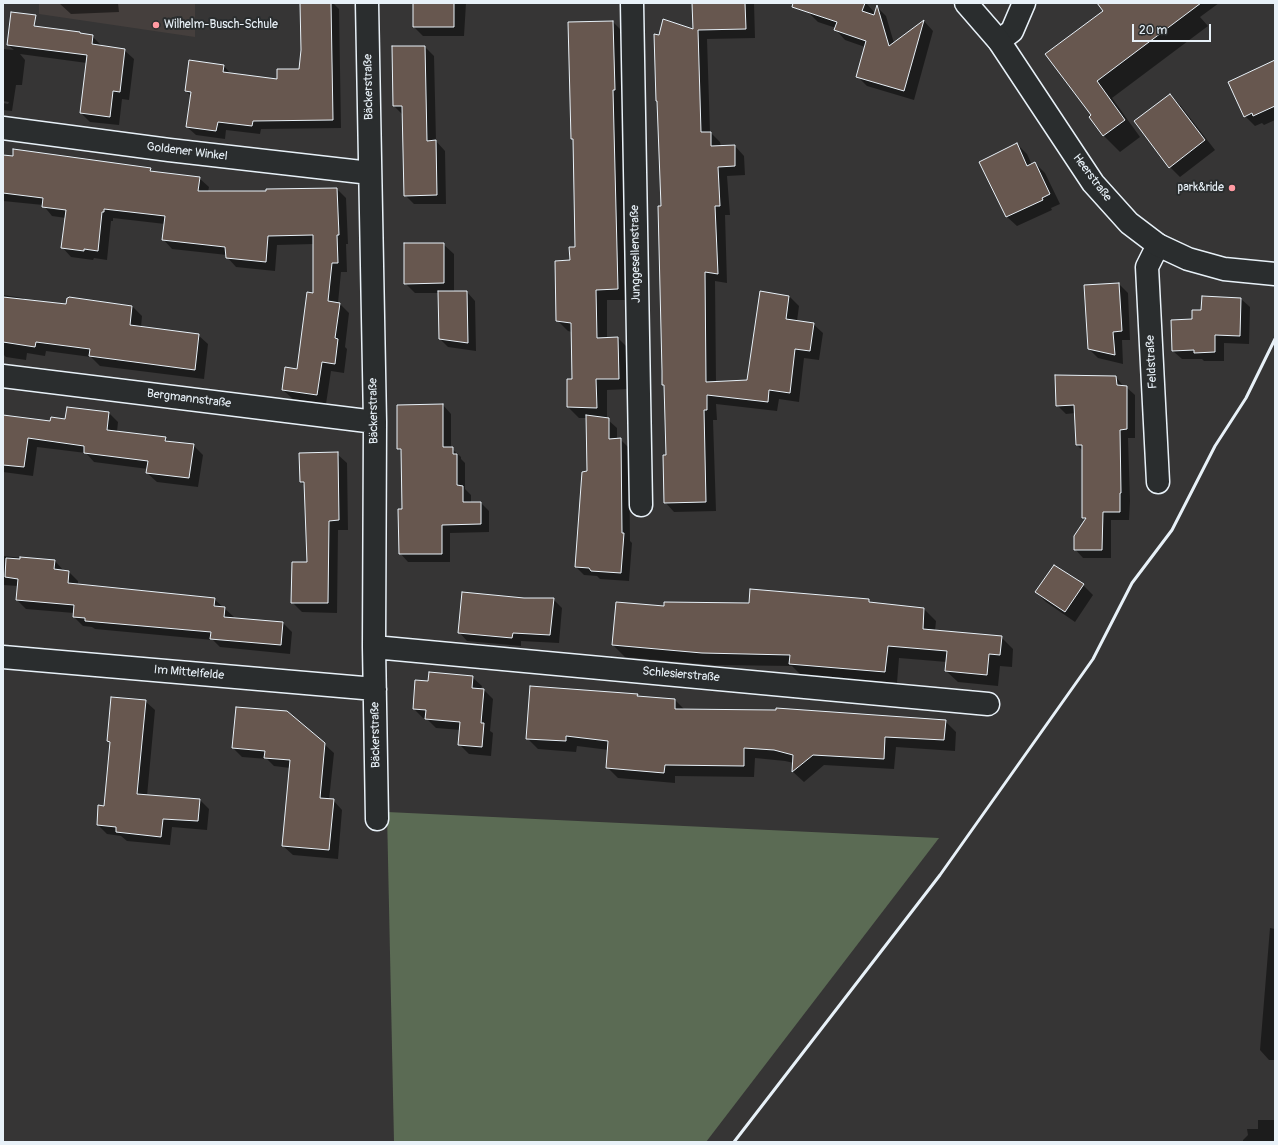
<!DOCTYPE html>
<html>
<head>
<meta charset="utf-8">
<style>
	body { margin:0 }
	#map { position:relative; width:1278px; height:1145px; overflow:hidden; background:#363535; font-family:Pangolin,sans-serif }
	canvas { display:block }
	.frame { position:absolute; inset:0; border:4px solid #e8f1f8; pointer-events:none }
	.scale { position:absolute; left:1132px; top:24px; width:79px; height:18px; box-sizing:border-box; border:2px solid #e8f1f8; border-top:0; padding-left:5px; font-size:12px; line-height:14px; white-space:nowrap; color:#e8f1f8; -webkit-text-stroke:3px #2a2d2e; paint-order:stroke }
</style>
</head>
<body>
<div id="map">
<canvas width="1278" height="1145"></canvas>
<div class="frame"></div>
<div class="scale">20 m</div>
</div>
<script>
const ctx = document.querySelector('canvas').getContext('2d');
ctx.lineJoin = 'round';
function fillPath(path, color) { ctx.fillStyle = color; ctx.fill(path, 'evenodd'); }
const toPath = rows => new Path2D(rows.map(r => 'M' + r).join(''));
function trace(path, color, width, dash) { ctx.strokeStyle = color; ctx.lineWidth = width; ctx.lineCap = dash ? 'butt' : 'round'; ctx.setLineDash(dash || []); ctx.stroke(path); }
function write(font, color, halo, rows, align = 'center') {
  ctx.font = font + ' Pangolin,sans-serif'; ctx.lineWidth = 4; ctx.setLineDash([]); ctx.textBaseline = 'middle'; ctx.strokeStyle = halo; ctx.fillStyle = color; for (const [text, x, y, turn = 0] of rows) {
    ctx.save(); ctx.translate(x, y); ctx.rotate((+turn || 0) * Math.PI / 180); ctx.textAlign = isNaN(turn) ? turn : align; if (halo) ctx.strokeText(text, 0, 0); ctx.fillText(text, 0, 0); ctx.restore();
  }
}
fillPath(toPath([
	[39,3,195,3,195,37,39,14]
]), '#453f3d');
fillPath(toPath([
	[387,812,939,838,706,1142,394,1142]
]), '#5b6b54');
fillPath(toPath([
	[59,3,118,3,119,12,71,14],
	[301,3,333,3,339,9,341,128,261,129,260,134,226,130,225,139,196,135,187,127,191,96,186,91,190,62,224,66,231,74,278,80,300,70,302,50],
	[414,3,466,3,464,36,423,36,414,27],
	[693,3,754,3,755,38,707,39,710,132,720,142,721,147,735,146,744,156,745,175,727,176,730,215,725,215,727,283,715,281,716,382,748,381,789,296,799,306,797,321,813,324,823,333,819,360,804,358,799,402,779,399,777,411,716,404,717,420,713,420,716,511,674,512,665,502,667,456,665,387,663,385,659,207,662,207,659,37,694,30],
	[811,3,866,3,875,13,877,7,886,16,894,43,924,21,933,31,914,100,867,86,857,76,865,47,845,40,836,30,836,28,818,22,808,12],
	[1098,3,1219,3,1200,17,1208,26,1112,98,1140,137,1120,152,1104,136,1090,117,1093,115,1104,11],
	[613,22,624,33,629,300,607,300,607,339,618,338,629,349,629,389,607,390,607,419,617,428,617,439,620,439,629,448,630,541,632,543,629,581,600,579,597,576,584,575,576,567,588,472,587,418,579,418,568,407,573,380,572,332,568,331,557,320,571,261,576,248,574,141,572,138],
	[92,36,101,45,124,50,134,59,129,100,122,99,119,125,90,122,81,113,87,63,20,54,25,60,22,85,16,85,12,111,3,110,3,103,8,104,9,102,3,101,3,49,14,50,8,45],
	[425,47,434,56,436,141,445,151,446,204,414,204,405,195,403,115,394,106],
	[1275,61,1275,120,1264,125,1262,123,1255,126,1245,116],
	[1170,95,1180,105,1215,150,1180,177,1170,167],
	[1017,144,1027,154,1032,165,1035,163,1045,173,1060,204,1051,208,1052,210,1017,226,1006,216],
	[3,156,150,169,154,172,199,178,209,187,208,192,267,192,337,189,346,198,348,244,346,244,347,272,341,272,338,303,340,304,349,313,345,347,347,349,344,373,331,371,326,404,293,399,283,390,297,370,314,294,314,244,277,245,275,271,236,267,227,257,227,255,172,249,163,239,165,224,113,218,113,221,111,221,107,260,94,258,93,260,71,257,62,247,66,218,52,216,43,205,3,201],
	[443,244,454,254,454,292,467,292,475,301,476,351,448,347,440,339,439,293,415,293,405,283],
	[1119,284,1128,293,1130,340,1122,340,1123,364,1098,358,1089,349],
	[3,295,23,298,26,301,67,306,69,298,132,306,142,316,141,327,198,335,208,344,204,379,100,366,91,357,46,351,45,356,27,353,26,360,6,357,3,354],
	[1241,299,1250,307,1249,344,1224,343,1224,361,1204,361,1202,359,1182,359,1173,351,1193,320,1202,311],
	[1116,377,1124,387,1126,387,1135,395,1135,438,1128,438,1130,501,1129,520,1111,520,1111,558,1083,558,1075,549,1086,521,1083,518,1083,451,1077,445,1076,413,1066,414,1057,405],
	[443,405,451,414,451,448,461,457,461,459,465,463,465,489,471,495,471,503,481,503,489,511,489,532,450,533,450,562,408,562,400,553,403,510,402,453,398,448],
	[68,408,109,413,118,422,117,432,165,438,169,442,193,445,203,455,198,487,157,482,147,473,148,469,94,462,86,453,37,447,33,476,3,472,3,416,51,422,66,420],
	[337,454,347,463,348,530,338,530,337,613,302,612,292,602,308,563,305,486,301,482],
	[3,556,55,561,64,571,69,572,78,581,78,585,214,599,234,617,234,619,283,623,292,632,290,654,220,647,213,640,95,629,92,627,83,626,74,617,74,613,26,609,17,600,18,586,3,585],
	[1083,585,1093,595,1075,622,1046,602,1036,592],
	[524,599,553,599,562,608,559,643,521,641,521,646,467,641,459,632],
	[869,600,873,604,924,609,936,621,935,631,1001,637,1013,649,1012,667,1000,666,998,686,958,682,946,671,947,662,899,658,897,683,802,676,792,666,714,665,625,657,613,645,665,607],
	[472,677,482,686,481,689,484,690,493,699,490,731,493,733,491,756,469,754,460,745,461,730,436,728,426,718,423,718,414,709,429,682],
	[637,695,639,697,675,700,685,710,945,721,956,732,955,751,896,747,894,769,824,765,804,782,793,772,794,763,785,761,755,758,754,777,675,776,675,783,618,778,607,767,609,750,577,746,576,752,538,749,527,738],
	[145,701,155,710,147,796,200,800,209,809,207,830,172,827,170,845,127,841,121,836,107,834,98,825,105,807,111,744,108,741],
	[324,744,334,753,329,800,333,800,342,810,338,859,293,855,283,846,290,768,274,766,267,759,242,757,233,748],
	[1270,928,1275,929,1275,1060,1269,1060,1260,1050],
	[1258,1120,1275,1120,1275,1142,1243,1142,1243,1140,1248,1135,1247,1129,1258,1129]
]), '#0007');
const building = toPath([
	[300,3,331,3,333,120,253,121,252,126,218,122,216,131,186,127,191,92,185,91,189,60,224,65,223,72,277,79,277,69,299,69,301,50,300,3],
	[413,3,454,3,454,27,413,27,413,3],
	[692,3,745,3,746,29,698,30,701,132,711,132,711,146,735,145,735,166,718,167,720,206,715,206,718,274,705,272,706,382,747,380,760,291,789,296,786,319,814,323,810,351,795,349,790,393,769,390,768,402,707,395,707,410,704,410,706,502,664,503,663,455,666,455,664,385,662,385,662,371,658,206,661,206,657,101,656,101,654,34,659,35,663,19,693,29,692,3],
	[793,3,865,3,862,11,874,15,877,5,889,46,924,20,904,91,856,77,866,41,834,30,837,22,792,7,793,3],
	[1097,3,1201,3,1097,81,1125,120,1103,136,1089,117,1091,115,1045,54,1103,11,1097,3],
	[11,12,36,15,34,26,80,32,80,33,93,35,92,44,125,49,120,92,113,91,110,117,80,113,87,55,7,45,11,12],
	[613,21,615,90,613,90,618,289,596,290,597,338,618,337,619,379,596,379,597,408,567,407,567,379,572,379,571,323,556,321,555,261,570,260,569,247,575,247,573,139,571,139,568,22,613,21],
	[392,46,425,46,427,141,436,140,437,195,404,196,402,106,393,106,392,46],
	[1275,60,1275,106,1253,116,1252,113,1244,117,1228,82,1275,60],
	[1170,94,1205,140,1169,168,1134,121,1170,94],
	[1017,143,1027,166,1035,162,1050,194,1042,198,1043,200,1006,217,979,162,1017,143],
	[13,149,151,168,150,171,200,177,198,191,266,191,266,189,337,188,339,235,337,235,338,263,332,263,328,301,340,303,335,338,338,339,335,364,322,362,317,395,282,390,285,367,297,369,307,292,313,293,313,235,268,236,266,262,226,258,225,247,162,240,165,216,104,209,104,212,102,212,98,251,84,249,84,251,61,248,66,210,42,207,43,198,3,193,3,155,13,156,13,149],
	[404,243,444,243,444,283,404,284,404,243],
	[1119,283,1122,331,1113,332,1115,355,1088,349,1084,285,1119,283],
	[438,291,467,291,468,343,439,339,438,291],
	[1202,296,1241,298,1240,336,1215,335,1215,352,1194,353,1194,350,1172,351,1171,320,1192,319,1192,310,1201,310,1202,296],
	[3,297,66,304,67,298,68,298,69,297,132,306,130,325,199,334,195,370,89,356,90,349,36,342,35,347,3,342,3,297],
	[1055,375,1116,376,1117,385,1127,386,1127,429,1120,430,1121,493,1120,493,1120,512,1103,512,1102,550,1074,550,1074,536,1086,518,1082,518,1082,445,1076,445,1074,405,1056,406,1055,375],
	[443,404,443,447,453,447,453,454,457,454,457,485,463,486,463,502,481,502,481,524,442,525,442,554,399,554,398,509,402,509,401,449,397,449,397,405,443,404],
	[67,407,109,412,107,430,166,437,165,441,194,444,189,478,146,473,148,461,84,453,84,446,28,438,24,467,3,465,3,415,50,421,51,417,65,419,67,407],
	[586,415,609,418,609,439,621,438,622,533,624,533,621,573,591,571,589,568,575,567,582,472,587,471,586,415],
	[338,452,339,520,329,521,328,603,291,603,292,562,307,562,304,482,300,482,299,453,338,452],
	[20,557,55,560,54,569,69,571,68,583,215,598,214,606,225,607,224,617,283,622,281,645,210,639,211,632,85,621,85,618,73,617,74,605,16,600,18,579,5,577,6,558,20,559,20,557],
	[1054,565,1084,584,1065,612,1035,592,1054,565],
	[750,589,869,599,869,602,924,608,923,629,1002,636,1000,655,989,654,987,675,945,671,947,651,888,646,885,672,789,664,790,655,702,653,612,645,616,602,664,606,664,602,749,603,750,589],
	[462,592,524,598,554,598,550,635,513,633,512,638,458,633,462,592],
	[429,672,473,676,472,688,484,689,481,723,484,723,482,747,458,745,460,722,425,719,426,710,413,709,415,680,428,681,429,672],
	[530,686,638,694,637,696,675,699,675,709,776,710,776,708,946,720,944,740,885,737,884,759,813,755,792,772,793,755,774,750,744,748,744,766,665,765,664,773,606,768,608,741,566,736,566,741,526,739,530,686],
	[111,697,146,700,137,794,200,799,198,821,163,819,161,837,116,832,116,827,97,825,98,805,104,806,110,742,107,741,111,697],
	[236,707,287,711,325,743,320,798,334,799,329,850,282,846,290,760,264,758,265,751,232,748,236,707]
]);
fillPath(building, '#67574f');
trace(building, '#e8f1f8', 1);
const street = toPath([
	[367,3,375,422,374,647,377,819],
	[632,3,641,505],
	[999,41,1012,31,1024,3],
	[3,128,169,150,370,173],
	[3,376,375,422],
	[1158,482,1147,267,1158,245],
	[374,647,988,704],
	[3,657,375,689]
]);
const secondary = toPath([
	[966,3,999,41,1093,183,1129,223,1158,245,1188,259,1224,269,1275,274]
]);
trace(street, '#e8f1f8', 25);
trace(secondary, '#e8f1f8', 25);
trace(street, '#2a2d2e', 22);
trace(secondary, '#2a2d2e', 22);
trace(toPath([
	[734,1142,940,875,1093,659,1132,583,1172,530,1215,446,1246,398,1275,339]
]), '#e8f1f8', 3);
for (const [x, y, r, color] of [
	[156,25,4,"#ff9aa2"],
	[1232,188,4,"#ff9aa2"]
]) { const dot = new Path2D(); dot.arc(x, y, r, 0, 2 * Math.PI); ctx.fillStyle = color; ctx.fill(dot); trace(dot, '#2a2d2e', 1.5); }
write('12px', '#e8f1f8', '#2a2d2e', [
	["Wilhelm-Busch-Schule",164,25],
	["park&ride",1224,188,"right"]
], 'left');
write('12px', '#e8f1f8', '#2a2d2e', [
	["Bäckerstraße",369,87,-91],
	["Goldener Winkel",187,152,7],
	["Heerstraße",1092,178,53],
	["Junggesellenstraße",636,254,-91],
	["Feldstraße",1152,362,-93],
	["Bergmannstraße",189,399,7],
	["Bäckerstraße",374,411,-91],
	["Im Mittelfelde",189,673,5],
	["Schlesierstraße",681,675,5],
	["Bäckerstraße",376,735,-91]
]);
</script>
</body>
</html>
